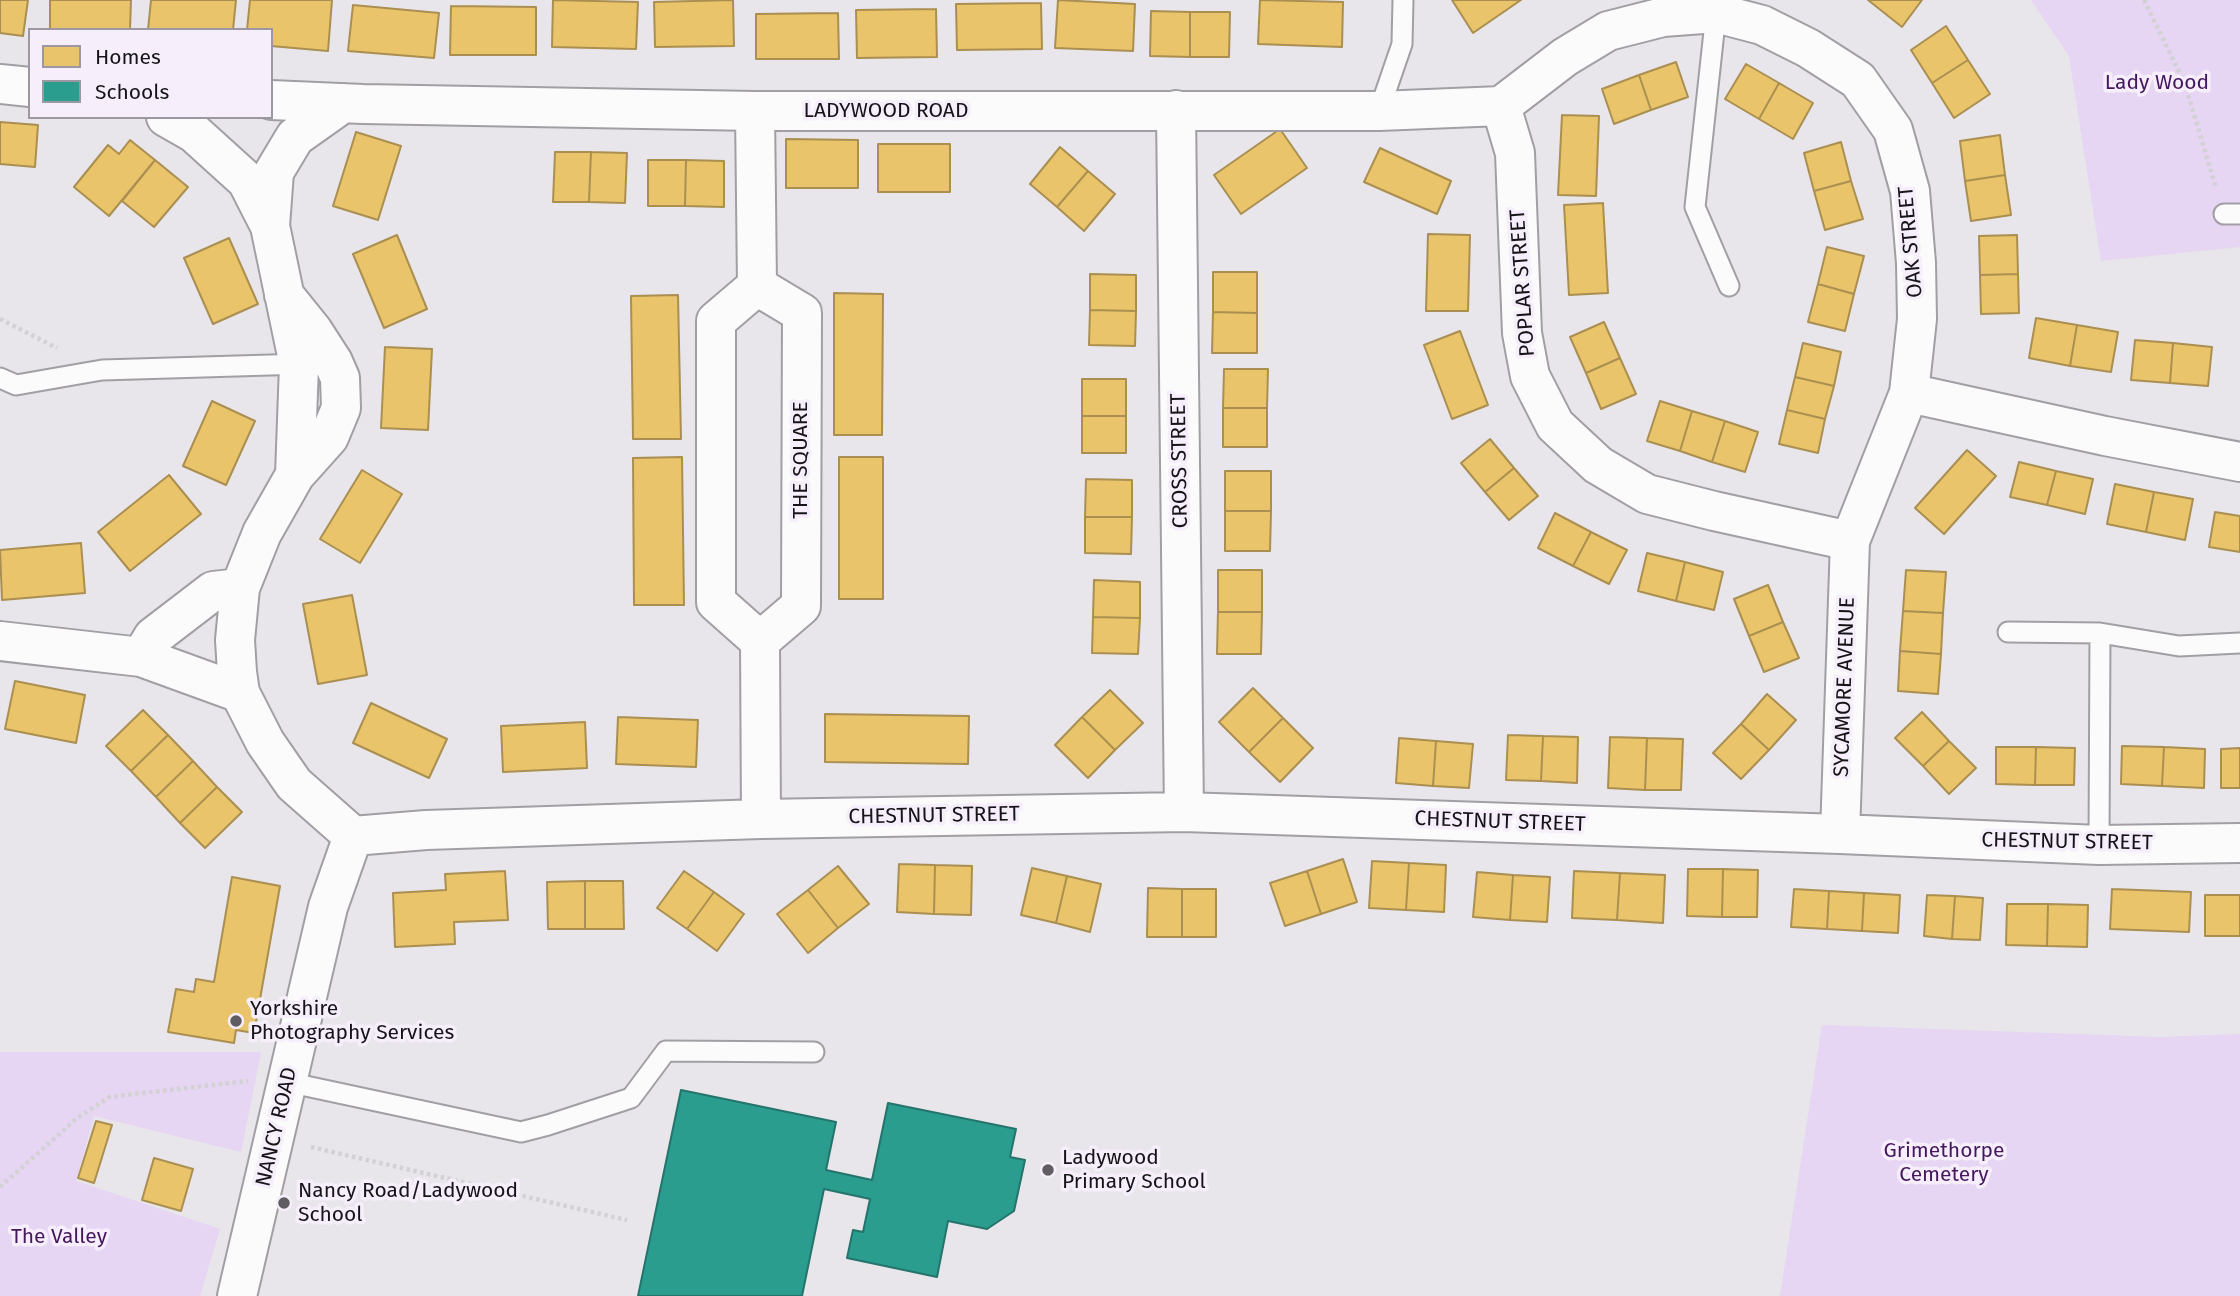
<!DOCTYPE html>
<html>
<head>
<meta charset="utf-8">
<style>
	body { margin:0 }
	#map { position:relative; width:2240px; height:1296px; overflow:hidden; background:#e8e5eb; font-family:"Fira Sans",sans-serif }
	canvas { display:block }
	.legend { position:absolute; left:28px; top:28px; width:245px; height:91px; box-sizing:border-box; background:#f6effb; border:2px solid #9c97a0; margin:0; padding:9px 12px; list-style:none; font-size:21px; color:#161418 }
	.legend li { display:flex; align-items:center; gap:14px; height:35px }
	.legend b { width:35px; border:2px solid #9c97a0 }
</style>
</head>
<body>
<div id="map">
<canvas width="2240" height="1296"></canvas>
<ul class="legend">
<li><b style="height:19px;background:#e9c46a"></b>Homes</li>
<li><b style="height:19px;background:#2a9d8f"></b>Schools</li>
</ul>
</div>
<script>
const ctx = document.querySelector('canvas').getContext('2d');
ctx.lineJoin = 'round';
function fillPath(path, color) { ctx.fillStyle = color; ctx.fill(path, 'evenodd'); }
const toPath = rows => new Path2D(rows.map(r => 'M' + r).join(''));
function trace(path, color, width, dash) { ctx.strokeStyle = color; ctx.lineWidth = width; ctx.lineCap = dash ? 'butt' : 'round'; ctx.setLineDash(dash || []); ctx.stroke(path); }
function write(font, color, halo, rows, align = 'center') {
  ctx.font = font + ' "Fira Sans",sans-serif'; ctx.lineWidth = 7; ctx.setLineDash([]); ctx.textBaseline = 'middle'; ctx.strokeStyle = halo; ctx.fillStyle = color; for (const [text, x, y, turn = 0] of rows) {
    ctx.save(); ctx.translate(x, y); ctx.rotate((+turn || 0) * Math.PI / 180); ctx.textAlign = isNaN(turn) ? turn : align; if (halo) ctx.strokeText(text, 0, 0); ctx.fillText(text, 0, 0); ctx.restore();
  }
}
fillPath(toPath([
	[2031,0,2240,0,2240,247,2101,261,2069,56],
	[1822,1025,2160,1037,2240,1034,2240,1296,1780,1296],
	[0,1052,261,1052,241,1152,94,1116,76,1181,220,1229,200,1296,0,1296]
]), '#e6d5f3');
const homes = toPath([
	[0,0,28,0,23,36,0,33,0,0],
	[50,0,131,0,130,30,50,30,50,0],
	[151,0,236,0,233,30,148,30,151,0],
	[250,0,332,0,328,51,271,46,271,30,247,30,250,0],
	[553,0,638,2,636,49,552,47,553,0],
	[733,0,734,46,655,47,654,2,733,0],
	[1058,0,1135,4,1133,51,1055,48,1058,0],
	[1260,0,1343,2,1342,47,1258,44,1260,0],
	[1452,0,1521,0,1473,33,1452,0],
	[1868,0,1922,0,1902,27,1868,0],
	[1041,3,1042,49,957,50,956,4,1041,3],
	[353,5,439,13,434,58,348,51,353,5],
	[451,6,536,7,536,55,450,55,451,6],
	[936,9,937,57,857,58,856,10,936,9],
	[1151,11,1190,12,1190,57,1150,56,1151,11],
	[1190,12,1230,12,1229,57,1190,57,1190,12],
	[838,13,839,59,756,59,756,14,838,13],
	[1946,26,1968,60,1932,83,1911,50,1946,26],
	[1968,60,1990,94,1954,118,1932,83,1968,60],
	[1676,62,1688,97,1651,110,1639,75,1676,62],
	[1746,64,1779,83,1759,119,1725,99,1746,64],
	[1639,75,1651,110,1614,124,1602,89,1639,75],
	[1779,83,1813,103,1793,139,1759,119,1779,83],
	[1562,115,1599,116,1596,196,1558,195,1562,115],
	[0,122,38,125,35,167,0,164,0,122],
	[1280,129,1307,168,1241,214,1214,175,1280,129],
	[356,132,401,146,378,220,333,206,356,132],
	[2000,135,2005,175,1965,181,1960,141,2000,135],
	[786,139,858,140,858,188,786,188,786,139],
	[130,140,155,160,109,216,74,187,108,145,119,154,130,140],
	[1841,142,1851,181,1814,191,1804,153,1841,142],
	[878,144,950,144,950,192,878,192,878,144],
	[1060,147,1088,171,1057,207,1030,184,1060,147],
	[1380,148,1451,181,1437,214,1364,182,1380,148],
	[555,152,591,152,589,202,553,202,555,152],
	[591,152,627,153,625,203,589,202,591,152],
	[155,160,188,187,154,227,122,201,155,160],
	[648,160,686,160,685,206,648,206,648,160],
	[686,160,724,161,724,207,685,206,686,160],
	[1088,171,1115,194,1084,231,1057,207,1088,171],
	[2005,175,2011,215,1971,221,1965,181,2005,175],
	[1851,181,1863,219,1825,230,1814,191,1851,181],
	[1603,203,1608,293,1569,295,1564,205,1603,203],
	[1428,234,1470,235,1468,311,1426,311,1428,234],
	[397,235,427,309,384,328,353,254,397,235],
	[2017,235,2018,274,1980,275,1979,236,2017,235],
	[229,238,258,304,213,324,184,258,229,238],
	[1827,247,1864,256,1854,294,1818,284,1827,247],
	[1213,272,1257,272,1257,313,1213,312,1213,272],
	[1090,274,1136,275,1136,311,1090,310,1090,274],
	[2018,274,2019,313,1981,314,1980,275,2018,274],
	[1818,284,1854,294,1845,331,1808,322,1818,284],
	[834,293,883,294,882,435,834,435,834,293],
	[678,295,681,439,633,439,631,296,678,295],
	[1090,310,1136,311,1135,346,1089,345,1090,310],
	[1213,312,1257,313,1257,353,1212,353,1213,312],
	[2036,318,2077,325,2070,366,2029,358,2036,318],
	[1604,322,1620,358,1586,373,1570,337,1604,322],
	[2077,325,2118,332,2111,372,2070,366,2077,325],
	[1460,331,1488,405,1452,419,1424,345,1460,331],
	[2135,340,2173,343,2170,383,2131,380,2135,340],
	[1803,343,1841,352,1834,386,1795,377,1803,343],
	[2173,343,2212,347,2208,386,2170,383,2173,343],
	[385,347,432,349,428,430,381,428,385,347],
	[1620,358,1636,394,1601,409,1586,373,1620,358],
	[1224,369,1268,369,1267,408,1223,408,1224,369],
	[1795,377,1834,386,1825,419,1787,410,1795,377],
	[1082,379,1126,379,1126,416,1082,416,1082,379],
	[212,401,255,421,226,485,183,466,212,401],
	[1660,401,1692,411,1680,451,1647,441,1660,401],
	[1223,408,1267,408,1267,447,1223,447,1223,408],
	[1787,410,1825,419,1818,453,1779,444,1787,410],
	[1692,411,1725,421,1712,462,1680,451,1692,411],
	[1082,416,1126,416,1126,453,1082,453,1082,416],
	[1725,421,1758,432,1745,472,1712,462,1725,421],
	[1490,439,1514,468,1485,492,1461,463,1490,439],
	[1967,450,1996,476,1944,534,1915,508,1967,450],
	[682,457,684,605,634,605,633,458,682,457],
	[839,457,883,457,883,599,839,599,839,457],
	[2019,462,2056,471,2047,505,2010,497,2019,462],
	[1514,468,1538,496,1509,520,1485,492,1514,468],
	[362,470,402,494,360,563,320,539,362,470],
	[1225,471,1271,471,1271,511,1225,511,1225,471],
	[2056,471,2093,479,2085,514,2047,505,2056,471],
	[169,475,201,514,130,571,98,532,169,475],
	[1086,479,1132,480,1132,517,1085,517,1086,479],
	[2115,484,2154,492,2146,532,2107,524,2115,484],
	[2154,492,2193,499,2185,540,2146,532,2154,492],
	[1225,511,1271,511,1270,551,1225,551,1225,511],
	[2215,512,2240,516,2240,552,2209,547,2215,512],
	[1555,513,1591,532,1573,566,1538,548,1555,513],
	[1085,517,1132,517,1131,554,1085,553,1085,517],
	[1591,532,1627,550,1609,584,1573,566,1591,532],
	[81,543,85,593,2,600,0,550,81,543],
	[1647,553,1685,562,1676,601,1638,591,1647,553],
	[1685,562,1723,572,1714,610,1676,601,1685,562],
	[1218,570,1262,570,1262,612,1218,612,1218,570],
	[1906,570,1946,572,1943,613,1903,611,1906,570],
	[1094,580,1140,582,1140,618,1093,617,1094,580],
	[1768,585,1783,622,1749,636,1734,599,1768,585],
	[352,595,367,675,318,684,303,604,352,595],
	[1903,611,1943,613,1941,654,1900,651,1903,611],
	[1218,612,1262,612,1261,654,1217,654,1218,612],
	[1093,617,1140,618,1138,654,1092,653,1093,617],
	[1783,622,1799,658,1764,672,1749,636,1783,622],
	[1900,651,1941,654,1938,694,1898,691,1900,651],
	[15,681,85,695,76,743,5,729,15,681],
	[1253,688,1283,718,1249,752,1219,722,1253,688],
	[1110,690,1143,723,1115,750,1082,717,1110,690],
	[1767,694,1796,720,1769,750,1741,724,1767,694],
	[371,703,447,739,429,778,353,743,371,703],
	[143,710,168,735,131,771,106,746,143,710],
	[1922,712,1949,741,1923,766,1895,738,1922,712],
	[825,714,969,716,968,764,825,762,825,714],
	[618,717,698,720,696,767,616,764,618,717],
	[1082,717,1115,750,1088,778,1055,745,1082,717],
	[1283,718,1313,748,1280,782,1249,752,1283,718],
	[585,722,587,768,503,772,501,726,585,722],
	[1741,724,1769,750,1741,779,1713,753,1741,724],
	[168,735,193,761,156,797,131,771,168,735],
	[1508,735,1543,736,1541,781,1506,780,1508,735],
	[1543,736,1578,737,1577,783,1541,781,1543,736],
	[1610,737,1647,738,1645,790,1608,788,1610,737],
	[1399,738,1436,741,1433,786,1396,783,1399,738],
	[1647,738,1683,739,1681,790,1645,790,1647,738],
	[1436,741,1473,744,1469,788,1433,786,1436,741],
	[1949,741,1976,768,1949,794,1923,766,1949,741],
	[2122,746,2164,747,2162,786,2121,784,2122,746],
	[1996,747,2036,747,2035,785,1996,784,1996,747],
	[2036,747,2075,748,2074,785,2035,785,2036,747],
	[2164,747,2205,749,2204,788,2162,786,2164,747],
	[2240,748,2240,788,2221,788,2221,749,2240,748],
	[193,761,217,787,180,823,156,797,193,761],
	[217,787,242,812,205,848,180,823,217,787],
	[1343,859,1357,902,1321,914,1307,871,1343,859],
	[1372,861,1409,863,1406,910,1369,908,1372,861],
	[1409,863,1446,865,1444,912,1406,910,1409,863],
	[899,864,935,865,934,914,897,912,899,864],
	[935,865,972,866,971,915,934,914,935,865],
	[838,866,869,904,838,928,808,890,838,866],
	[1032,868,1067,876,1056,923,1021,915,1032,868],
	[1688,869,1723,869,1722,917,1687,916,1688,869],
	[1723,869,1758,870,1757,917,1722,917,1723,869],
	[505,871,508,920,454,922,455,944,395,947,393,893,446,890,445,874,505,871],
	[684,871,714,892,687,929,657,908,684,871],
	[1307,871,1321,914,1285,926,1270,883,1307,871],
	[1574,871,1620,873,1617,920,1572,918,1574,871],
	[1477,872,1513,875,1510,920,1473,917,1477,872],
	[1620,873,1665,875,1663,923,1617,920,1620,873],
	[1513,875,1550,877,1547,922,1510,920,1513,875],
	[1067,876,1101,884,1090,932,1056,923,1067,876],
	[232,877,280,886,254,1033,236,1030,234,1043,168,1032,176,989,194,992,196,979,214,982,232,877],
	[585,881,623,881,624,929,585,929,585,881],
	[585,881,585,929,548,929,547,882,585,881],
	[1148,888,1182,889,1182,937,1147,937,1148,888],
	[1182,889,1216,889,1216,937,1182,937,1182,889],
	[1794,889,1829,891,1827,929,1791,927,1794,889],
	[2112,889,2191,892,2189,932,2110,929,2112,889],
	[808,890,838,928,808,953,777,914,808,890],
	[1829,891,1864,893,1862,931,1827,929,1829,891],
	[714,892,744,914,717,951,687,929,714,892],
	[1864,893,1900,895,1898,933,1862,931,1864,893],
	[1927,895,1955,896,1952,939,1924,936,1927,895],
	[2205,895,2240,895,2240,936,2205,936,2205,895],
	[1955,896,1983,898,1980,940,1952,939,1955,896],
	[2007,904,2048,904,2047,946,2006,945,2007,904],
	[2048,904,2088,905,2087,947,2047,946,2048,904],
	[96,1121,112,1125,94,1183,78,1178,96,1121],
	[154,1158,193,1169,181,1211,142,1200,154,1158]
]);
fillPath(homes, '#e9c46a');
trace(homes, '#aa8f51', 2);
const schools = toPath([
	[681,1090,836,1122,826,1170,872,1180,888,1103,1016,1129,1010,1157,1025,1160,1014,1211,987,1229,948,1221,937,1277,847,1258,853,1230,863,1232,870,1199,824,1189,802,1296,638,1296,681,1090]
]);
fillPath(schools, '#2a9d8f');
trace(schools, '#24746b', 2);
const service = toPath([
	[1716,13,1695,207,1729,286],
	[1379,111,1402,44,1403,0],
	[2224,214,2240,214],
	[0,378,16,385,102,370,304,364],
	[2008,632,2100,633,2179,646,2240,643],
	[2099,845,2100,633],
	[287,1082,521,1132,548,1125,631,1098,666,1051,814,1052]
]);
const minor = toPath([
	[0,84,30,87],
	[271,100,363,104,755,111,1379,111,1501,106],
	[1501,106,1565,57,1608,31,1663,17,1716,13,1762,25,1808,48,1858,80,1893,130,1910,191,1916,263,1917,319,1909,393,2105,436,2240,462],
	[1501,106,1515,153,1522,333,1530,376,1555,425,1598,465,1647,494,1714,511,1850,541],
	[1176,110,1184,812],
	[755,111,757,286,716,321,716,602,760,641,761,819],
	[166,117,194,133,247,181,270,226,299,365,295,475],
	[270,226,274,172,295,137,343,103],
	[757,286,802,313,801,606,760,641],
	[0,641,141,657,240,693],
	[141,657,153,637,213,591,240,588],
	[1840,834,1850,541,1909,393],
	[353,836,426,830,761,819,1184,812,1840,834,2099,845,2240,843],
	[237,1296,328,907,353,836,294,784,265,742,240,693,237,672,235,640,240,588,262,533,295,475,329,437,341,408,340,378,333,362,313,331,284,295]
]);
trace(service, '#a19fa4', 23);
trace(minor, '#a19fa4', 42);
trace(toPath([
	[2144,0,2185,84,2216,188],
	[0,319,57,348],
	[311,1147,627,1220],
	[0,1187,76,1119,109,1097,248,1081]
]), '#d2d1d3', 4.5, [3.5, 3.5]);
trace(service, '#fcfbfc', 19);
trace(minor, '#fcfbfc', 38);
for (const [x, y, r, color] of [
	[236,1021,7,"#605d62"],
	[1048,1170,7,"#605d62"],
	[284,1203,7,"#605d62"]
]) { const dot = new Path2D(); dot.arc(x, y, r, 0, 2 * Math.PI); ctx.fillStyle = color; ctx.fill(dot); trace(dot, '#f6effb', 2.5); }
write('21px', '#45175e', '#f6effb', [
	["Lady Wood",2157,83],
	["Grimethorpe",1944,1151],
	["Cemetery",1944,1175],
	["The Valley",59,1237]
]);
write('21px', '#161418', '#f6effb', [
	["LADYWOOD ROAD",886,111],
	["OAK STREET",1911,242,-95],
	["POPLAR STREET",1523,283,-94],
	["THE SQUARE",801,460,-90],
	["CROSS STREET",1180,461,-91],
	["SYCAMORE AVENUE",1845,687,-88],
	["CHESTNUT STREET",934,816,-1],
	["CHESTNUT STREET",1500,822,2],
	["CHESTNUT STREET",2067,842,1],
	["NANCY ROAD",277,1127,-77]
]);
write('21px', '#161418', '#f6effb', [
	["Yorkshire",250,1009],
	["Photography Services",250,1033],
	["Ladywood",1062,1158],
	["Primary School",1062,1182],
	["Nancy Road/Ladywood",298,1191],
	["School",298,1215]
], 'left');
</script>
</body>
</html>
